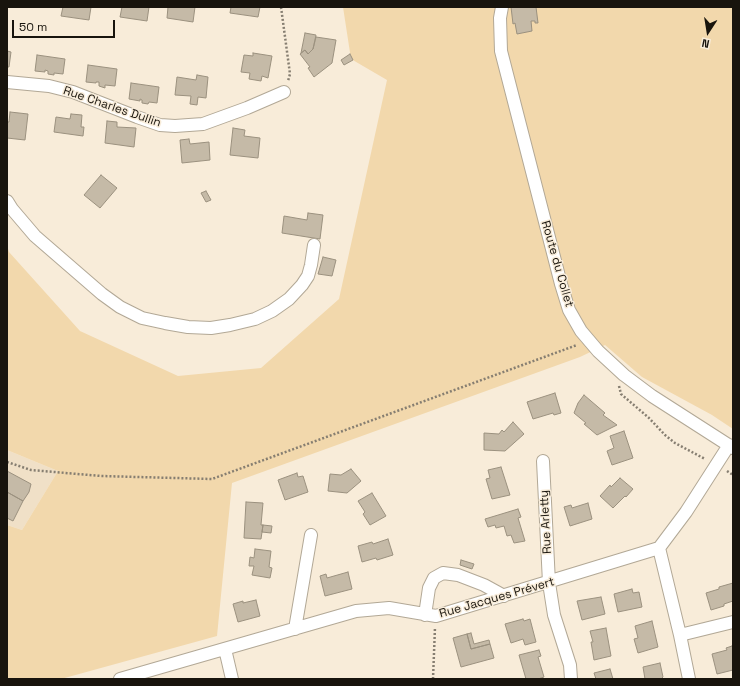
<!DOCTYPE html>
<html>
<head>
<meta charset="utf-8">
<style>
	body { margin:0 }
	#map { position:relative; width:740px; height:686px; overflow:hidden; background:#f8ecd9; font-family:"Space Grotesk",sans-serif }
	canvas { display:block }
	.frame { position:absolute; inset:0; border:8px solid #18140d; pointer-events:none }
	.north { position:absolute; left:688px; top:12px; width:40px; height:40px; -webkit-text-stroke:3px #f8ecd9; paint-order:stroke; rotate:192deg; font-size:11px; font-weight:700; line-height:16px; text-align:center; color:#18140d }
	.north::after { content:''; display:block; margin:auto; width:14px; height:18px; background:#18140d; clip-path:polygon(50% 0,100% 100%,50% 72%,0 100%) }
	.scale { position:absolute; left:12px; top:20px; width:103px; height:18px; box-sizing:border-box; border:2px solid #18140d; border-top:0; padding-left:5px; font-size:12px; line-height:14px; white-space:nowrap; color:#18140d; -webkit-text-stroke:3px #f8ecd9; paint-order:stroke }
</style>
</head>
<body>
<div id="map">
<canvas width="740" height="686"></canvas>
<div class="frame"></div>
<div class="north">N</div>
<div class="scale">50 m</div>
</div>
<script>
const ctx = document.querySelector('canvas').getContext('2d');
ctx.lineJoin = 'round';
function fillPath(path, color) { ctx.fillStyle = color; ctx.fill(path, 'evenodd'); }
const toPath = rows => new Path2D(rows.map(r => 'M' + r).join(''));
function trace(path, color, width, dash) { ctx.strokeStyle = color; ctx.lineWidth = width; ctx.lineCap = dash ? 'butt' : 'round'; ctx.setLineDash(dash || []); ctx.stroke(path); }
function write(font, color, halo, rows, align = 'center') {
  ctx.font = font + ' "Space Grotesk",sans-serif'; ctx.lineWidth = 3; ctx.setLineDash([]); ctx.textBaseline = 'middle'; ctx.strokeStyle = halo; ctx.fillStyle = color; for (const [text, x, y, turn = 0] of rows) {
    ctx.save(); ctx.translate(x, y); ctx.rotate((+turn || 0) * Math.PI / 180); ctx.textAlign = isNaN(turn) ? turn : align; if (halo) ctx.strokeText(text, 0, 0); ctx.fillText(text, 0, 0); ctx.restore();
  }
}
fillPath(toPath([
	[7,450,58,471,22,530,7,525]
]), '#f0e0c7');
fillPath(toPath([
	[343,7,733,7,733,429,712,415,642,377,605,345,580,357,232,483,217,636,61,679,7,679,7,525,22,530,58,471,7,450,7,245,9,252,80,331,178,376,261,368,339,299,387,80,351,59]
]), '#f2d8ac');
const building = toPath([
	[63,7,91,7,89,20,61,16,63,7],
	[122,7,149,7,147,21,120,17,122,7],
	[168,7,195,7,193,22,167,18,168,7],
	[231,7,260,7,258,17,230,13,231,7],
	[511,7,536,7,538,23,535,23,535,21,531,21,532,31,517,34,515,23,513,24,511,7],
	[305,33,316,35,313,49,308,54,305,50,301,53,305,33],
	[316,37,336,40,332,63,314,77,308,68,310,67,300,54,305,50,308,54,313,49,316,37],
	[7,51,11,52,9,67,7,67,7,51],
	[253,53,272,56,268,78,262,76,261,81,249,79,250,73,241,72,244,55,253,56,253,53],
	[350,54,353,60,344,65,341,60,350,54],
	[37,55,65,59,63,74,54,73,54,75,48,74,48,71,45,70,45,72,35,71,37,55],
	[88,65,117,69,115,86,105,85,105,88,99,86,99,82,96,82,96,83,86,82,88,65],
	[197,75,208,77,206,98,198,97,197,105,190,104,191,96,175,95,177,77,196,80,197,75],
	[131,83,159,87,157,103,149,102,148,104,142,103,142,100,140,99,140,101,129,99,131,83],
	[10,112,28,114,25,140,7,138,7,122,9,122,10,112],
	[71,114,82,115,81,127,84,127,83,136,54,132,56,117,70,119,71,114],
	[107,121,117,122,117,127,136,128,134,147,105,143,107,121],
	[233,128,245,130,244,136,260,138,258,158,230,155,233,128],
	[189,139,190,144,209,142,210,160,182,163,180,140,189,139],
	[101,175,117,188,100,208,84,195,101,175],
	[206,191,211,200,206,202,201,193,206,191],
	[308,213,323,215,320,239,282,233,284,216,307,220,308,213],
	[323,257,336,260,332,276,318,274,323,257],
	[555,393,561,413,554,415,553,413,533,419,527,402,555,393],
	[584,395,605,413,603,415,617,425,597,435,584,424,586,423,574,413,578,403,584,395],
	[513,422,524,434,505,451,484,450,484,433,499,434,502,430,504,432,513,422],
	[624,431,633,458,612,465,607,451,614,448,610,436,624,431],
	[501,467,510,495,492,499,486,479,490,478,488,470,501,467],
	[351,469,361,481,347,493,328,491,330,474,341,475,351,469],
	[7,471,31,484,29,492,23,501,7,492,7,471],
	[297,473,298,477,303,476,308,492,285,500,278,480,297,473],
	[620,478,633,489,626,497,625,496,613,508,600,496,610,485,611,487,620,478],
	[7,492,23,501,13,521,7,518,7,492],
	[372,493,386,516,370,525,363,514,365,512,358,501,372,493],
	[246,502,263,503,261,525,263,525,261,539,244,538,246,502],
	[588,503,592,519,570,526,564,507,571,505,572,508,588,503],
	[518,509,521,517,518,518,525,541,514,543,511,535,507,536,504,526,496,528,495,525,488,527,485,519,518,509],
	[263,525,272,526,271,533,262,532,263,525],
	[388,539,393,555,377,560,376,558,362,562,358,546,372,542,373,544,388,539],
	[255,549,271,551,269,567,272,568,270,578,252,575,254,566,249,566,250,557,254,558,255,549],
	[461,560,474,564,472,569,460,565,461,560],
	[348,572,352,589,325,596,320,576,326,574,327,578,348,572],
	[733,583,733,601,724,604,724,606,711,610,706,593,719,589,719,587,733,583],
	[632,589,633,593,639,592,642,607,618,612,614,594,632,589],
	[601,597,605,614,582,620,577,601,601,597],
	[256,600,260,616,238,622,233,604,243,601,243,603,256,600],
	[523,619,524,621,530,619,536,642,525,645,523,639,511,643,505,624,523,619],
	[652,621,658,647,638,653,634,639,638,638,635,626,652,621],
	[606,628,611,656,594,660,591,642,593,642,590,631,606,628],
	[471,633,474,644,489,640,490,644,471,649,467,634,471,633],
	[467,634,471,649,490,644,494,658,461,667,453,638,467,634],
	[732,646,733,646,733,670,717,674,712,654,727,650,726,648,732,646],
	[539,650,541,656,538,657,544,677,538,679,526,679,519,655,539,650],
	[660,663,663,677,661,679,645,679,643,667,660,663],
	[610,669,613,679,596,679,594,673,610,669]
]);
fillPath(building, '#c5baa7');
trace(building, '#9b917f', 1);
const minor = toPath([
	[502,7,500,18,501,51,561,284,569,310,581,331,598,351,624,375,652,396,733,448],
	[7,82,49,86,73,92,137,117,160,125,175,126,203,124,247,108,284,92],
	[7,201,12,209,35,236,102,294,120,307,142,318,165,323,188,327,211,328,230,325,255,319,272,311,289,299,302,285,308,276,311,265,314,245],
	[543,461,549,583,554,615,570,665,571,679],
	[659,548,680,635,689,679],
	[425,615,429,588,434,578,443,573,458,575,484,585,504,596],
	[295,629,311,535],
	[680,635,733,622],
	[225,649,232,679],
	[120,679,356,611,389,608,436,616,659,548,686,512,729,445]
]);
trace(minor, '#b2a896', 14);
trace(toPath([
	[281,7,290,74,288,81],
	[619,386,621,394,649,418,665,435,675,443,705,459],
	[7,462,31,470,101,476,212,479,577,345],
	[727,471,733,475],
	[433,679,435,627]
]), '#867e71', 2.5, [2, 2]);
trace(minor, '#fff', 12);
write('12px', '#18140d', '#f8ecd9', [
	["Rue Charles Dullin",112,107,19],
	["Route du Collet",557,264,74],
	["Rue Arletty",546,522,-93],
	["Rue Jacques Prévert",497,598,-16]
]);
</script>
</body>
</html>
